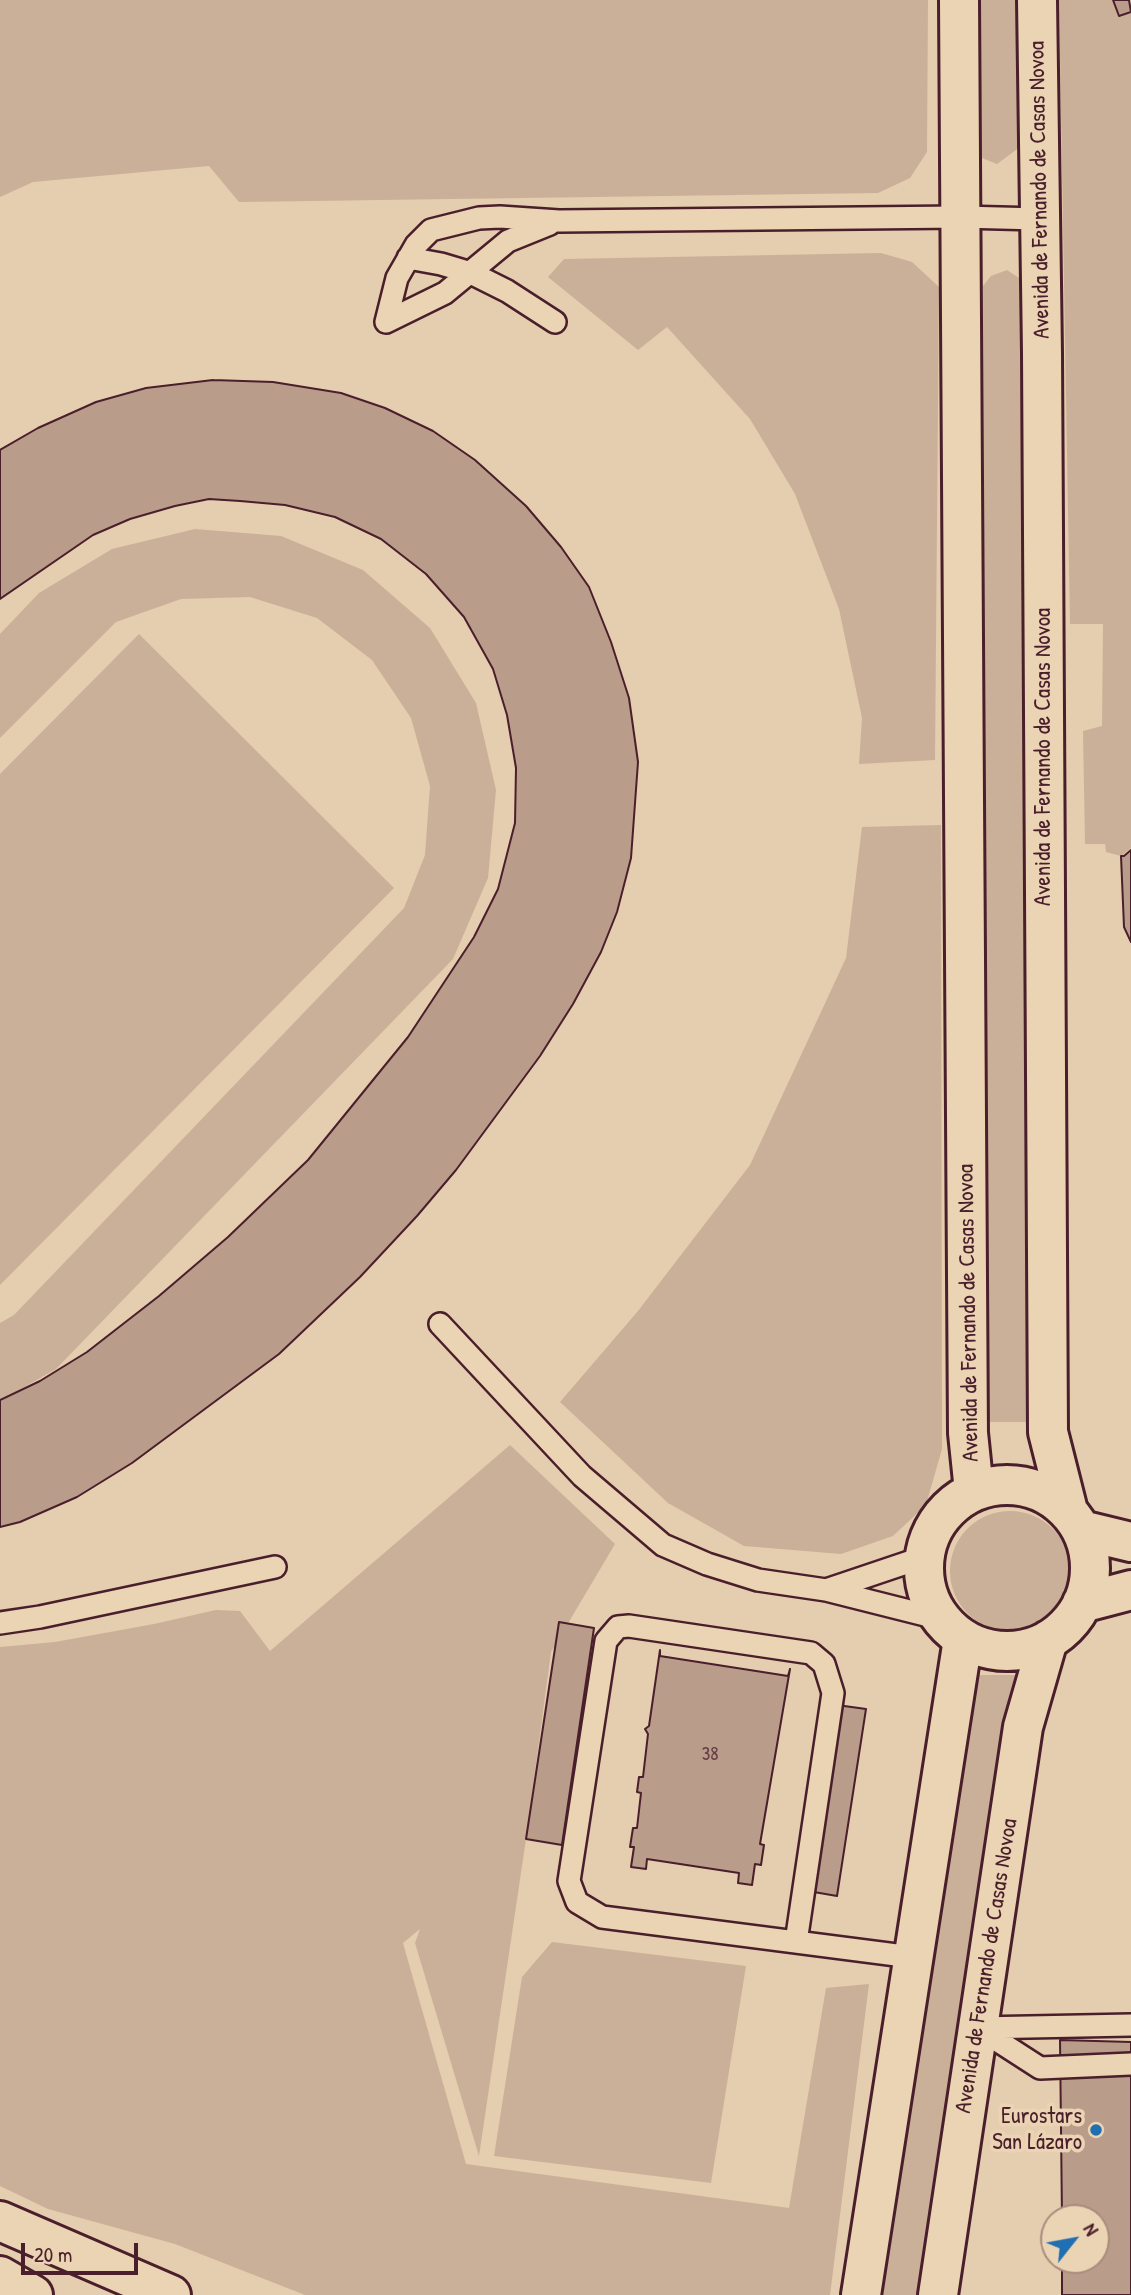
<!DOCTYPE html>
<html>
<head>
<meta charset="utf-8">
<style>
	body { margin:0 }
	#map { position:relative; width:1131px; height:2295px; overflow:hidden; background:#e5cdaf; font-family:"Patrick Hand",sans-serif }
	canvas { display:block }
	.north { position:absolute; left:1040px; top:2204px; width:70px; height:70px; box-sizing:border-box; background:#ebd4b4; border:2px solid #ab8c7d; border-radius:50%; rotate:59deg; font-size:19px; font-weight:700; line-height:28px; text-align:center; color:#4a1f2b }
	.north::after { content:''; display:block; margin:auto; width:24px; height:32px; background:#1f6fb2; clip-path:polygon(50% 0,100% 100%,50% 72%,0 100%) }
	.scale { position:absolute; left:21px; top:2243px; width:117px; height:32px; box-sizing:border-box; border:4px solid #4a1f2b; border-top:0; padding-left:9px; font-size:21px; line-height:24px; white-space:nowrap; color:#4a1f2b; -webkit-text-stroke:5px #ebd4b4; paint-order:stroke }
</style>
</head>
<body>
<div id="map">
<canvas width="1131" height="2295"></canvas>
<div class="north">N</div>
<div class="scale">20 m</div>
</div>
<script>
const ctx = document.querySelector('canvas').getContext('2d');
ctx.lineJoin = 'round';
function fillPath(path, color) { ctx.fillStyle = color; ctx.fill(path, 'evenodd'); }
const toPath = rows => new Path2D(rows.map(r => 'M' + r).join(''));
function trace(path, color, width, dash) { ctx.strokeStyle = color; ctx.lineWidth = width; ctx.lineCap = dash ? 'butt' : 'round'; ctx.setLineDash(dash || []); ctx.stroke(path); }
function write(font, color, halo, rows, align = 'center') {
  ctx.font = font + ' "Patrick Hand",sans-serif'; ctx.lineWidth = 7; ctx.setLineDash([]); ctx.textBaseline = 'middle'; ctx.strokeStyle = halo; ctx.fillStyle = color; for (const [text, x, y, turn = 0] of rows) {
    ctx.save(); ctx.translate(x, y); ctx.rotate((+turn || 0) * Math.PI / 180); ctx.textAlign = isNaN(turn) ? turn : align; if (halo) ctx.strokeText(text, 0, 0); ctx.fillText(text, 0, 0); ctx.restore();
  }
}
fillPath(toPath([
	[0,0,928,0,927,152,910,178,878,193,239,202,209,166,33,182,0,197],
	[975,0,1018,0,1020,147,997,164,982,158,975,145],
	[1059,0,1113,0,1119,16,1131,12,1131,848,1121,856,1106,852,1105,844,1085,844,1083,731,1102,726,1103,624,1070,624],
	[881,253,912,262,939,287,935,760,859,764,862,718,839,609,795,494,750,419,667,327,638,350,548,277,564,259],
	[1007,270,1022,280,1028,1422,987,1422,983,286,991,276],
	[195,529,281,536,363,570,430,628,476,703,496,790,488,878,453,959,56,1369,0,1401,0,1323,14,1315,404,908,425,855,430,786,411,718,372,660,317,618,250,597,181,599,116,622,0,738,0,634,39,593,112,549],
	[139,634,394,888,0,1285,0,774],
	[941,825,942,1449,926,1505,893,1536,841,1554,744,1546,668,1503,560,1402,638,1311,750,1165,846,958,862,827],
	[510,1445,615,1544,551,1652,526,1839,479,2156,415,1943,420,1929,403,1943,466,2164,789,2208,826,1988,869,1984,830,2295,305,2295,175,2244,48,2209,0,2186,0,1647,55,1642,154,1624,216,1610,240,1611,270,1651],
	'950 1571a60 60 0 1 1 120 0a60 60 0 1 1-120 0Z',
	[975,1675,1016,1675,919,2295,880,2295],
	[552,1942,746,1966,711,2183,494,2156,522,1977]
]), '#cbb099');
const building = toPath([
	[1113,0,1129,0,1131,12,1119,16,1113,0],
	[213,380,273,382,341,393,385,408,433,431,475,460,526,506,561,547,589,587,611,642,629,698,638,762,631,858,617,912,601,952,573,1004,540,1056,456,1170,417,1216,360,1277,279,1354,132,1463,77,1497,20,1522,0,1527,0,1400,40,1381,87,1352,159,1296,228,1237,308,1160,408,1037,474,937,498,889,515,823,516,768,507,715,493,669,464,617,426,574,381,539,335,517,285,505,240,501,209,499,175,506,130,519,93,535,0,599,0,450,38,428,96,402,146,388,213,380],
	[1131,850,1131,942,1124,927,1121,856,1124,856,1131,850],
	[559,1622,594,1628,562,1845,526,1839,559,1622],
	[660,1650,660,1656,788,1676,790,1669,760,1844,764,1845,761,1865,755,1864,752,1885,738,1883,739,1873,647,1859,646,1869,631,1867,634,1847,630,1847,633,1828,637,1828,641,1793,637,1792,639,1777,643,1777,648,1734,645,1729,649,1726,660,1650],
	[837,1705,866,1709,837,1896,808,1891,837,1705],
	[1060,2040,1131,2042,1131,2295,1062,2295,1062,2260,1096,2260,1096,2218,1062,2218,1060,2040]
]);
fillPath(building, '#b99c8a');
trace(building, '#4a1f2b', 2);
const service = toPath([
	[408,258,441,264,471,273,507,291,555,322],
	[386,322,397,278,416,245,431,230,479,218,500,217,559,221,961,217,1039,219],
	[386,322,445,293,508,241,550,224],
	[440,1324,582,1476,663,1545,707,1564,758,1580,826,1590,941,1619],
	[826,1590,924,1557],
	[0,1623,40,1617,275,1567],
	[796,1942,833,1693,824,1664,811,1653,629,1626,618,1627,606,1641,569,1881,577,1902,602,1917,912,1957],
	[978,2028,1040,2068,1131,2064],
	[978,2028,1131,2025]
]);
const minor = toPath([
	[959,0,968,1433,974,1491],
	[1037,0,1042,353,1048,1432,1068,1511],
	'924 1568a83 83 0 1 1 166 0a83 83 0 1 1-166 0Z',
	[1081,1530,1131,1542],
	[1082,1603,1131,1590],
	[861,2295,963,1639],
	[938,2295,1023,1727,1048,1640]
]);
const trunk = toPath([
	[0,2221,171,2295],
	[0,2276,33,2295]
]);
trace(service, '#4a1f2b', 26);
trace(minor, '#4a1f2b', 44);
trace(trunk, '#4a1f2b', 44);
trace(service, '#ebd4b4', 21);
trace(minor, '#ebd4b4', 38);
trace(trunk, '#ebd4b4', 38);
for (const [x, y, r, color] of [
	[1096,2130,7,"#1f6fb2"]
]) { const dot = new Path2D(); dot.arc(x, y, r, 0, 2 * Math.PI); ctx.fillStyle = color; ctx.fill(dot); trace(dot, '#ebd4b4', 2.5); }
write('19px', '#663e43', null, [
	["38",710,1755]
]);
write('23px', '#4a1f2b', '#ebd4b4', [
	["Avenida de Fernando de Casas Novoa",1040,190,-91],
	["Avenida de Fernando de Casas Novoa",1044,757,-90],
	["Avenida de Fernando de Casas Novoa",969,1313,-91],
	["Avenida de Fernando de Casas Novoa",987,1966,-81]
]);
write('23px', '#4a1f2b', '#ebd4b4', [
	["Eurostars",1082,2117],
	["San Lázaro",1082,2143]
], 'right');
</script>
</body>
</html>
